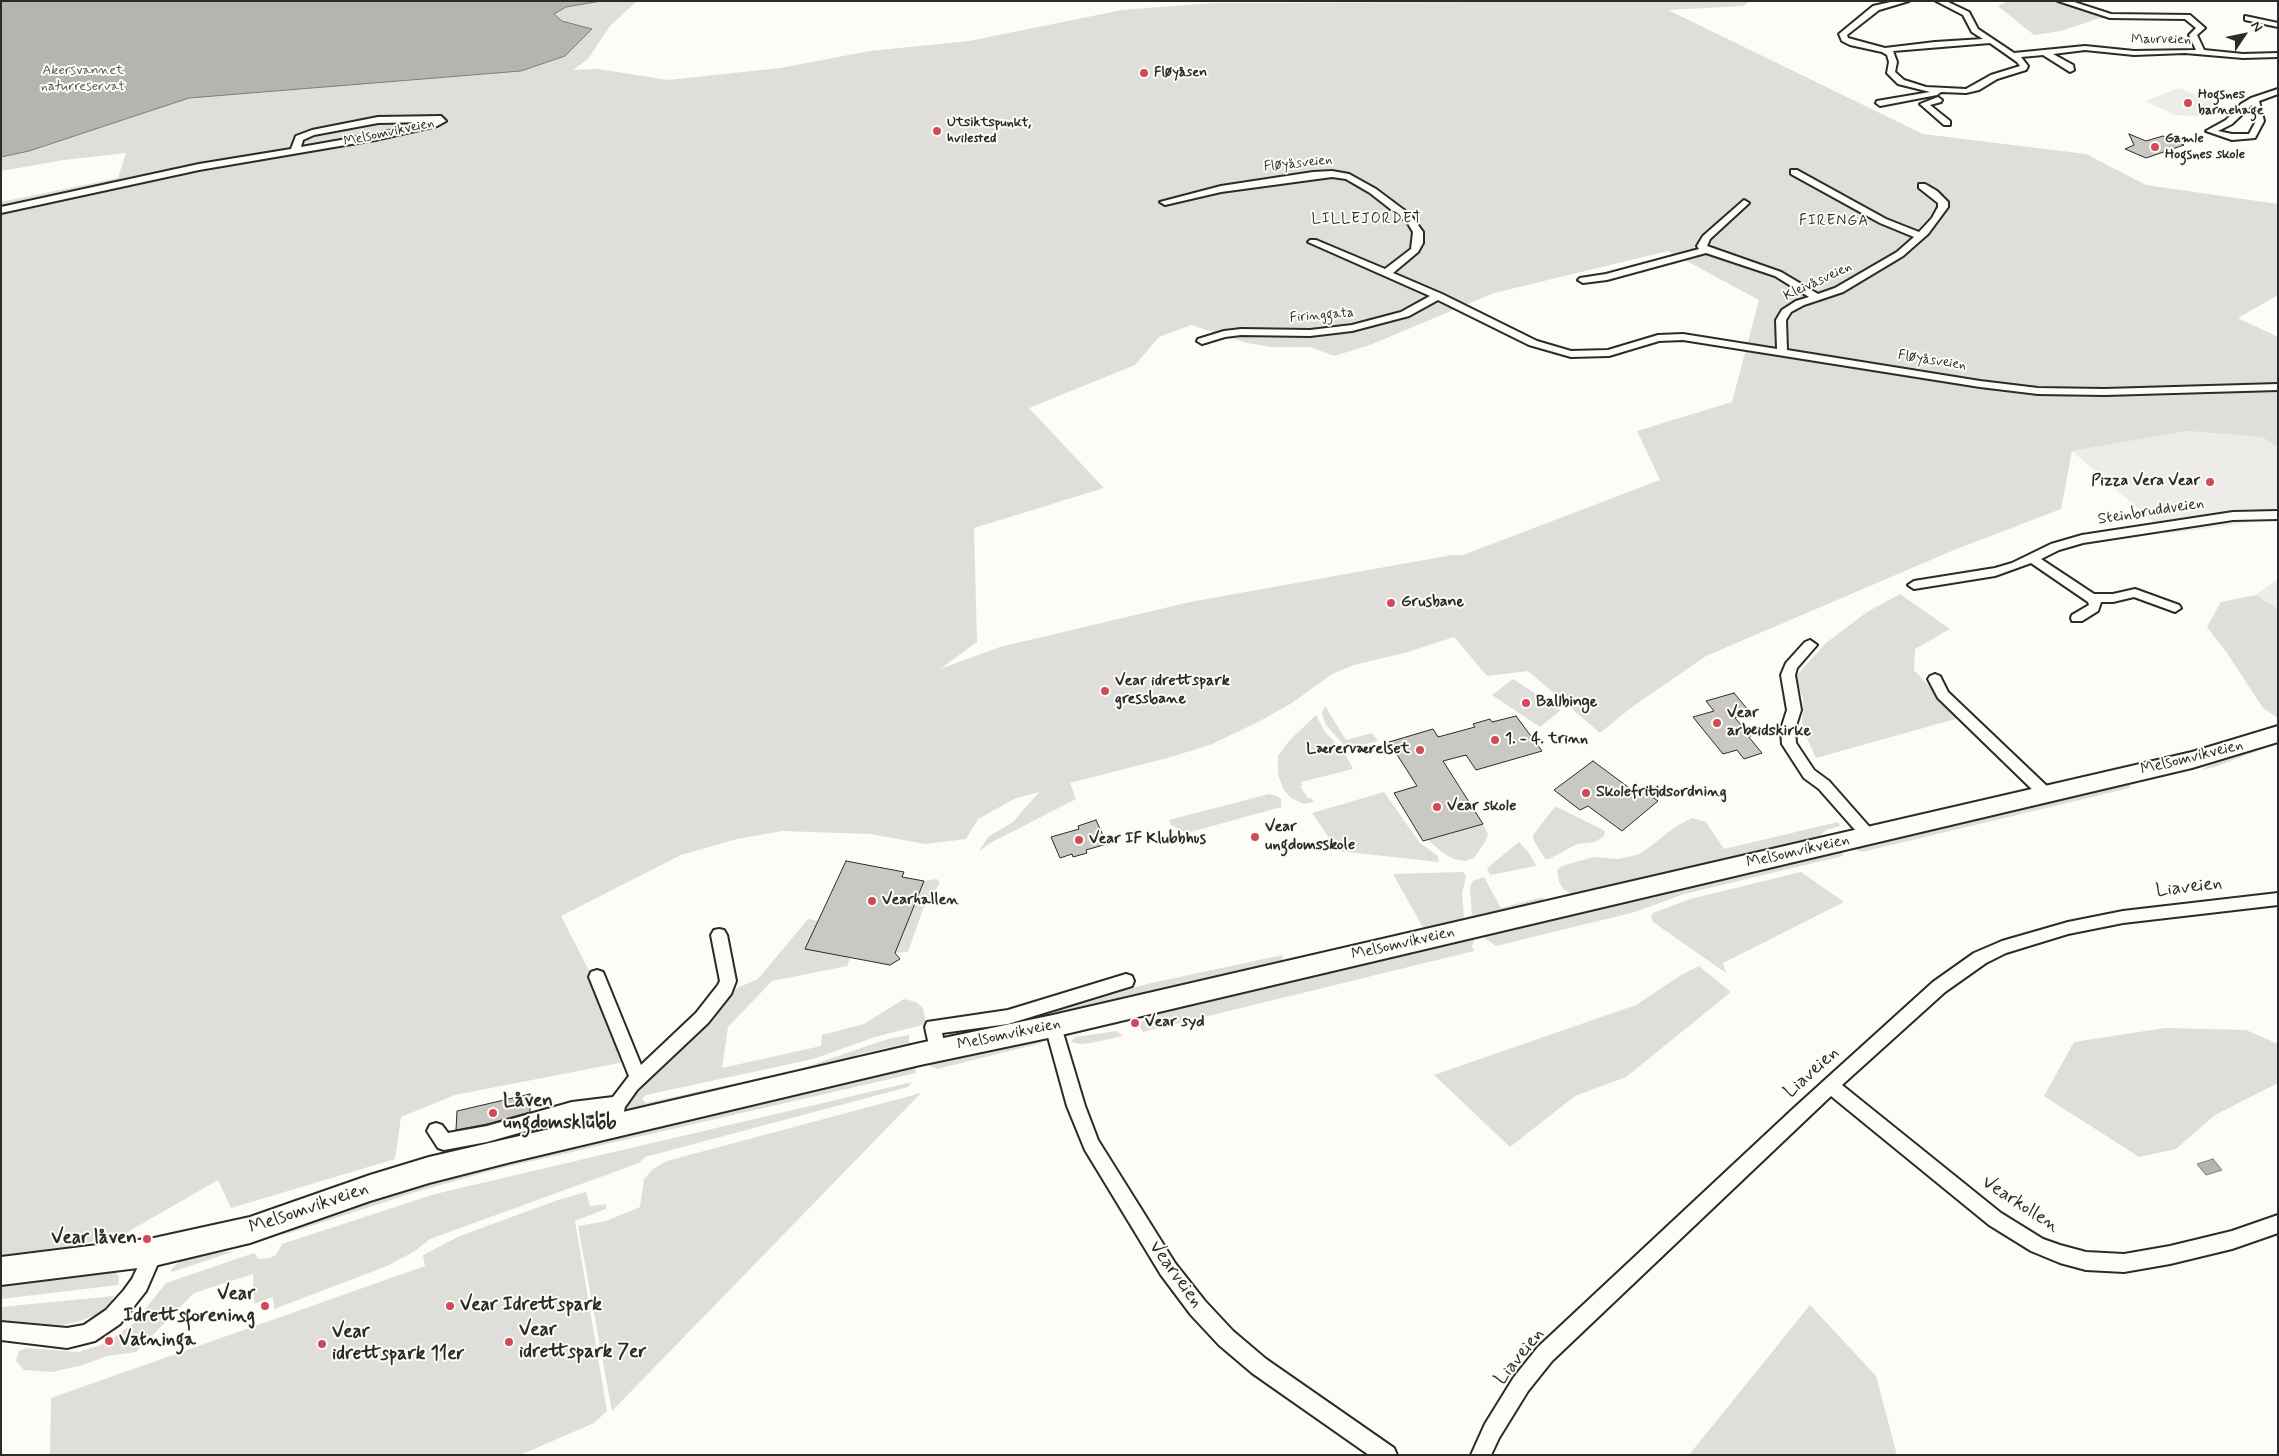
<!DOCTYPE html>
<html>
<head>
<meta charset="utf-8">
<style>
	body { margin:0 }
	#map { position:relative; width:2279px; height:1456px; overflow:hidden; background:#fdfcf7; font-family:Mynerve,sans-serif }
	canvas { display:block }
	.frame { position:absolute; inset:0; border:2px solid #2b2b2b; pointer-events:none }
	.north { position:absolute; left:2219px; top:10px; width:50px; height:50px; -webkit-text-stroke:4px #fdfcf7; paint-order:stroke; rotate:56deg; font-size:14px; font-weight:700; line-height:20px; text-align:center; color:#2b2b2b }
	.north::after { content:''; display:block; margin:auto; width:18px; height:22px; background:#2b2b2b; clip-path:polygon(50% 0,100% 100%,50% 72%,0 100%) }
</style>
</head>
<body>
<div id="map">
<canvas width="2279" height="1456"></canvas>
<div class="frame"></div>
<div class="north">N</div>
</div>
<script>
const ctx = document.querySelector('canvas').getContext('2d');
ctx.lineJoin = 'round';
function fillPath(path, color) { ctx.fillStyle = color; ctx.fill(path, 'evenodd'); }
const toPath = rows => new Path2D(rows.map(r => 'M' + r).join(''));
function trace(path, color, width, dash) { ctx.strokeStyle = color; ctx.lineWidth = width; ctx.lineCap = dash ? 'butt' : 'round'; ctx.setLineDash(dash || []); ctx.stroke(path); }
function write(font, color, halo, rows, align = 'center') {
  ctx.font = font + ' Mynerve,sans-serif'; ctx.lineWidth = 4; ctx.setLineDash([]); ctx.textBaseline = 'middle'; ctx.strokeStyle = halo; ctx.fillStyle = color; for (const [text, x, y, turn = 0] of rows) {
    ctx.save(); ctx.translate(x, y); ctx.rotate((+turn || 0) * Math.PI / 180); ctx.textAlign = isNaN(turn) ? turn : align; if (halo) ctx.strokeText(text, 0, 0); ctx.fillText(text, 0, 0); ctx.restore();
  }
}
fillPath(toPath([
	[2179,88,2220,104,2196,116,2175,115,2145,101],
	[2187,431,2262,437,2278,448,2278,520,2272,519,2167,534,2072,451],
	[2278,578,2278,609,2256,595]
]), '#edece8');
fillPath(toPath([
	[1,1,637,1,610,26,588,59,573,70,598,69,668,80,780,68,870,51,969,41,1122,10,1213,3,1750,1,1743,6,1668,10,1923,134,2086,154,2146,185,2278,204,2278,295,2238,318,2278,337,2278,448,2262,437,2187,431,2072,451,2061,509,1954,550,1706,656,1632,707,1600,733,1528,671,1487,676,1454,637,1408,652,1354,665,1332,674,1292,703,1258,722,1212,744,1171,757,1070,783,1076,799,992,842,979,851,988,837,1013,822,1039,792,1014,799,978,819,966,839,925,844,871,834,782,831,737,839,681,855,561,916,601,994,624,1062,455,1095,401,1117,395,1159,231,1208,218,1180,126,1233,47,1253,1,1256,1,202,118,178,126,153,64,160,1,171],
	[1668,251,1759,300,1732,402,1637,431,1660,480,1463,555,1452,555,1190,602,1000,647,940,669,977,642,974,528,1104,488,1029,408,1135,365,1159,337,1191,325,1247,343,1270,347,1310,347,1334,356,1370,345,1494,293],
	[2008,1,2057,1,2107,18,2097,19,2061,31,2034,35,1998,6],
	[1900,594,1950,629,1915,649,1914,670,1959,718,1816,758,1802,728,1803,698,1795,677,1826,643,1867,612],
	[2256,595,2278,609,2278,718,2263,708,2227,653,2207,627,2221,602],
	[1513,679,1560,710,1561,710,1540,727,1492,695],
	[1325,706,1346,740,1372,733,1378,741,1362,745,1348,746,1342,743,1326,725,1322,714],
	[1316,715,1325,732,1344,752,1353,769,1301,782,1303,785,1300,786,1308,798,1311,798,1314,802,1304,804,1291,798,1284,790,1278,775,1278,756,1289,741],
	[2278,741,2278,743,2215,767,2201,770,2219,760],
	[2126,783,2130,784,2130,788,1862,852,1854,849,1855,847],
	[1384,792,1420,843,1438,856,1439,862,1338,851,1312,813],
	[1269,794,1277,796,1281,799,1281,807,1187,833,1171,825,1169,820],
	[1557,807,1605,831,1604,836,1595,842,1577,844,1549,859,1545,859,1534,841,1533,835,1554,808],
	[1692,818,1706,822,1724,849,1838,822,1840,826,1826,830,1818,839,1574,896,1563,889,1559,882,1557,870,1562,866,1593,857,1618,859,1637,855,1643,852,1675,827],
	[1483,824,1488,834,1485,842,1474,858,1465,861,1454,859,1443,853,1428,840],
	[1519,842,1529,853,1536,866,1490,875,1487,869,1492,864],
	[1843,849,1843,856,1684,894,1635,912,1496,946,1482,936,1475,938,1472,946,1474,951,1143,1032,1138,1023,1171,1006],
	[1463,872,1466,876,1462,894,1464,918,1472,915,1470,887,1473,881,1484,877,1501,908,1543,897,1544,901,1542,903,1425,931,1393,874],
	[1801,872,1844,902,1723,963,1726,973,1653,922,1651,917,1653,913,1690,899],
	[937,879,940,883,923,909,908,952,895,953,924,881],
	[808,919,818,921,806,949,850,958,847,966,772,981,728,1027,722,1068,821,1046,822,1035,864,1024,904,999,916,1002,923,1008,926,1024,875,1037,813,1059,646,1095,642,1099,646,1103,800,1069,888,1039,909,1035,909,1043,859,1054,831,1066,629,1113,625,1101,655,1068,737,988,758,979],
	[1283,955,1282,962,956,1038,948,1034,948,1031,1026,1015,1151,983],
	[1699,966,1731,992,1626,1077,1575,1096,1510,1147,1434,1075,1636,1005,1681,975],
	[2165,1028,2246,1030,2278,1044,2278,1083,2215,1115,2176,1149,2139,1157,2044,1096,2074,1042],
	[1117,1031,1123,1036,1091,1043,1080,1044,1071,1042,1075,1037],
	[1036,1040,1042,1043,937,1069,927,1065,927,1063],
	[912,1066,915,1067,916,1073,498,1169,416,1192,280,1236,338,1208,432,1179],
	[912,1082,908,1087,645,1157,639,1163,430,1239,415,1251,387,1266,274,1309,273,1297,254,1304,253,1274,194,1293,136,1352,107,1356,83,1365,52,1372,24,1370,16,1361,19,1351,26,1348,79,1352,106,1343,134,1323,166,1283,254,1253,259,1259,270,1258,276,1255,282,1244,435,1194],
	[921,1093,612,1411,578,1226,606,1221,640,1207,644,1179,653,1169,667,1161],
	[586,1192,590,1206,606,1204,606,1209,575,1221,607,1411,594,1423,520,1455,50,1455,51,1398,425,1266,423,1255,460,1236,558,1200],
	[235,1251,172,1272,171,1270,180,1260,190,1255],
	[104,1270,115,1272,119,1277,118,1285,1,1299,1,1280],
	[114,1296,110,1304,96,1315,80,1321,62,1325,1,1321,1,1307],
	[1810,1305,1876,1376,1897,1455,1689,1455]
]), '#dfdeda');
const water = toPath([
	[1,1,601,1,566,7,554,14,562,21,592,29,565,56,521,71,189,98,29,151,1,157,1,1],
	[2213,1159,2222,1170,2206,1175,2197,1164,2213,1159]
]);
fillPath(water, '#b5b4b1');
trace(water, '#7e7d7b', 1);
const building = toPath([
	[2129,134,2146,141,2163,136,2184,145,2146,158,2125,149,2134,145,2129,134],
	[1734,693,1749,711,1739,713,1741,716,1735,718,1751,736,1748,736,1762,753,1744,759,1737,750,1723,754,1693,717,1714,711,1706,701,1734,693],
	[1516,716,1542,751,1476,770,1466,755,1443,761,1483,824,1423,841,1394,793,1417,786,1389,742,1433,729,1438,737,1475,727,1473,724,1490,719,1492,722,1516,716],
	[1593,761,1632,790,1637,786,1658,801,1622,831,1588,806,1580,810,1554,790,1593,761],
	[1096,820,1107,844,1086,850,1087,853,1073,857,1072,854,1060,858,1051,837,1079,829,1078,826,1096,820],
	[846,861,904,872,902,877,924,881,895,953,900,959,890,965,805,949,846,861],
	[530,1094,530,1112,487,1124,456,1130,457,1111,530,1094]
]);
fillPath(building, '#c9c8c4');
trace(building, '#2b2b2b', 1);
const minor = toPath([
	[1895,1,1909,1,1879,10,1847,35,1848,38,1885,48,1935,42,1983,39,1972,32,1963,15,1936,1,1946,1,1969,12,1978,29,2014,53,2085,46,2134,51,2196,50,2189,35,2196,28,2185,19,2110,18,2058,1,2071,1,2111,14,2190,15,2205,28,2197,35,2204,50,2243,54,2278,53,2278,57,2243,58,2185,53,2134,55,2085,50,2053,54,2073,65,2074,70,2070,72,2043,55,2021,57,2028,66,2026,70,1997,79,1979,90,1966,93,1941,92,1937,95,1880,106,1876,103,1877,101,1930,92,1898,84,1887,73,1889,62,1887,55,1882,52,1850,45,1842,41,1839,34,1873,6,1895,1],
	[1990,43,2017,62,2020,66,1991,75,1966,89,1926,87,1904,80,1895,72,1897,62,1893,51,1990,43],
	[2245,16,2278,23,2278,27,2245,20,2245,16],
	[2278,89,2278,94,2259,101,2264,121,2255,138,2232,140,2206,131,2226,120,2241,104,2251,98,2278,89],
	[2252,105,2256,121,2249,134,2232,134,2218,131,2232,124,2252,105],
	[1938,97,1942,100,1941,102,1930,105,1950,121,1950,125,1944,125,1920,104,1938,97],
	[441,116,446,121,437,126,375,140,199,170,1,213,1,207,199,164,291,149,296,136,312,130,378,117,441,116],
	[432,122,375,134,301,147,303,140,314,135,378,123,432,122],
	[1791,170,1797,170,1886,219,1919,232,1932,218,1938,207,1938,203,1919,188,1919,184,1925,184,1937,191,1948,202,1948,207,1928,234,1903,256,1843,292,1804,305,1791,312,1786,320,1787,350,1980,381,2038,388,2105,389,2278,384,2278,390,2105,395,2038,394,1980,387,1683,340,1659,341,1609,356,1571,357,1529,345,1438,300,1409,316,1352,331,1310,336,1241,335,1225,337,1202,344,1197,341,1198,339,1224,331,1241,329,1310,330,1352,325,1401,312,1430,296,1308,242,1310,240,1316,240,1385,269,1411,249,1413,232,1407,222,1370,193,1346,179,1332,177,1221,192,1165,205,1160,202,1221,186,1313,172,1332,171,1349,174,1376,189,1404,210,1413,218,1423,232,1423,243,1418,252,1393,273,1442,294,1537,341,1571,351,1608,350,1658,335,1683,334,1777,349,1776,320,1782,310,1796,301,1809,297,1775,276,1706,253,1607,280,1583,283,1578,280,1580,278,1606,274,1699,249,1697,246,1703,236,1744,200,1749,203,1747,205,1710,239,1707,246,1781,272,1818,294,1835,288,1897,252,1914,237,1880,223,1791,174,1791,170],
	[2278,511,2278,519,2233,520,2083,543,2059,550,2041,559,2094,594,2113,594,2135,589,2179,605,2181,608,2175,612,2134,597,2113,602,2101,602,2098,611,2082,621,2072,621,2071,618,2072,615,2089,605,2088,602,2031,563,1995,576,1914,589,1908,585,1914,581,1995,568,2012,563,2051,544,2082,535,2233,512,2278,511],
	[1810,640,1817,645,1797,668,1795,675,1801,710,1795,729,1796,743,1814,770,1829,781,1873,831,1875,835,1873,839,1868,841,1863,839,1819,789,1804,778,1782,744,1781,729,1787,710,1781,675,1786,663,1805,642,1810,640],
	[1935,674,1940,676,1948,692,2051,790,2053,794,2051,798,2046,799,2041,798,1938,698,1928,679,1930,676,1935,674],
	[2278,893,2278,905,2123,923,2068,934,2006,953,1986,963,1945,992,1842,1085,2001,1213,2043,1239,2060,1245,2086,1252,2124,1254,2170,1246,2232,1231,2278,1215,2278,1233,2232,1249,2170,1264,2124,1272,2086,1270,2060,1263,2031,1251,1989,1225,1831,1096,1552,1361,1528,1391,1499,1438,1491,1455,1471,1455,1485,1424,1514,1377,1538,1347,1795,1107,1933,982,1974,953,2002,941,2068,922,2123,911,2278,893],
	[719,929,724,930,727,935,736,981,731,994,708,1023,637,1090,625,1107,619,1131,613,1133,607,1131,604,1125,606,1113,572,1118,487,1142,444,1150,438,1148,427,1131,430,1125,436,1123,442,1125,448,1133,487,1126,572,1102,613,1097,629,1076,589,977,591,972,597,970,603,972,641,1065,696,1013,718,985,720,981,711,935,714,930,719,929],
	[1126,974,1132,976,1134,981,1132,986,1008,1024,942,1033,946,1050,944,1055,938,1057,932,1055,930,1050,925,1027,927,1022,1008,1010,1126,974],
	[1053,1019,1059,1021,1061,1026,1085,1106,1098,1140,1175,1263,1205,1301,1233,1331,1266,1359,1394,1448,1397,1455,1369,1455,1252,1373,1219,1345,1191,1315,1161,1275,1085,1150,1067,1106,1045,1026,1047,1021,1053,1019],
	[154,1243,160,1246,163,1252,146,1291,120,1324,95,1341,67,1348,1,1340,1,1322,67,1328,84,1325,106,1310,124,1290,132,1279,148,1246,154,1243]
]);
const primary = toPath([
	[2278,726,2278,742,2192,768,1053,1037,920,1065,511,1162,429,1183,370,1201,250,1243,154,1266,1,1285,1,1257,154,1238,250,1217,370,1175,429,1157,920,1043,1053,1015,2192,752,2278,726]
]);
trace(minor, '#2b2b2b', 4);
trace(primary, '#2b2b2b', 4);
fillPath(minor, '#fdfcf7');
fillPath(primary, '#fdfcf7');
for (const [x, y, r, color] of [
	[1144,73,5,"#d1495b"],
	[2188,103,5,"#d1495b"],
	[937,131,5,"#d1495b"],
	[2155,147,5,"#d1495b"],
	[2210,482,5,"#d1495b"],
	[1391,603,5,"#d1495b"],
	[1105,691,5,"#d1495b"],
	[1526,703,5,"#d1495b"],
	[1717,723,5,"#d1495b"],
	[1495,740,5,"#d1495b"],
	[1420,750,5,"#d1495b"],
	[1586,793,5,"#d1495b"],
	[1437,807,5,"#d1495b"],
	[1255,837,5,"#d1495b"],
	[1079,840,5,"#d1495b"],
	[872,901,5,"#d1495b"],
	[1135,1023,5,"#d1495b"],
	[493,1113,5,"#d1495b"],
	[147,1239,5,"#d1495b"],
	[265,1306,5,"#d1495b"],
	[450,1306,5,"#d1495b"],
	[109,1341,5,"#d1495b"],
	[509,1342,5,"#d1495b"],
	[322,1344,5,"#d1495b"]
]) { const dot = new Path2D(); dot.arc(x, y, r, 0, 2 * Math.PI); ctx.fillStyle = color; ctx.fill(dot); trace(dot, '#fdfcf7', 2); }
write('14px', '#2b2b2b', '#fdfcf7', [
	["Maurveien",2161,40],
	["Melsomvikveien",389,133,-12],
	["Fløyåsveien",1298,164,-6],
	["Kleivåsveien",1818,282,-25],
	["Firinggata",1322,316,-5],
	["Fløyåsveien",1932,361,9]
]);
write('14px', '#585857', '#fdfcf7', [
	["Akersvannet",83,71],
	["naturreservat",83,87]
]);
write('bold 14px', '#2b2b2b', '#fdfcf7', [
	["Fløyåsen",1154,73],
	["Hogsnes",2198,95],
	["barnehage",2198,111],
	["Utsiktspunkt,",947,123],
	["hvilested",947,139],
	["Gamle",2165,139],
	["Hogsnes skole",2165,155]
], 'left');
ctx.letterSpacing = '1px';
write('15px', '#2b2b2b', '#fdfcf7', [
	["LILLEJORDET",1367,220],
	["FIRENGA",1834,222]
]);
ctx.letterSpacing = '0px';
write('bold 16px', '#2b2b2b', '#fdfcf7', [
	["Pizza Vera Vear",2200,482,"right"],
	["Grusbane",1401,603],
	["Vear idrettspark",1115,682],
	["gressbane",1115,700],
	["Ballbinge",1536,703],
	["Vear",1727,714],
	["arbeidskirke",1727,732],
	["1. - 4. trinn",1505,740],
	["Lærerværelset",1410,750,"right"],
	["Skolefritidsordning",1596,793],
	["Vear skole",1447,807],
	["Vear",1265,828],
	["ungdomsskole",1265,846],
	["Vear IF Klubbhus",1089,840],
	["Vearhallen",882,901],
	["Vear syd",1145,1023]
], 'left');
write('16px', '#2b2b2b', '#fdfcf7', [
	["Steinbruddveien",2151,512,-9],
	["Melsomvikveien",2192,758,-14],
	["Melsomvikveien",1798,852,-13],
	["Melsomvikveien",1403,944,-13],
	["Melsomvikveien",1009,1035,-12]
]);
write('19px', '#2b2b2b', '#fdfcf7', [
	["Liaveien",2189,888,-7],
	["Liaveien",1812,1073,-42],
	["Vearkollen",2020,1205,33],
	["Melsomvikveien",309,1209,-19],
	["Vearveien",1175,1275,54],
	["Liaveien",1520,1357,-51]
]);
write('bold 19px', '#2b2b2b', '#fdfcf7', [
	["Låven",503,1102],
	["ungdomsklubb",503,1124],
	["Vear låven",137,1239,"right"],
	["Vear",255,1295,"right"],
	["Idrettsforening",255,1317,"right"],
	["Vear Idrettspark",460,1306],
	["Vear",519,1331],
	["idrettspark 7er",519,1353],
	["Vear",332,1333],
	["idrettspark 11er",332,1355],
	["Vatninga",119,1341]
], 'left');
</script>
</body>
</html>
